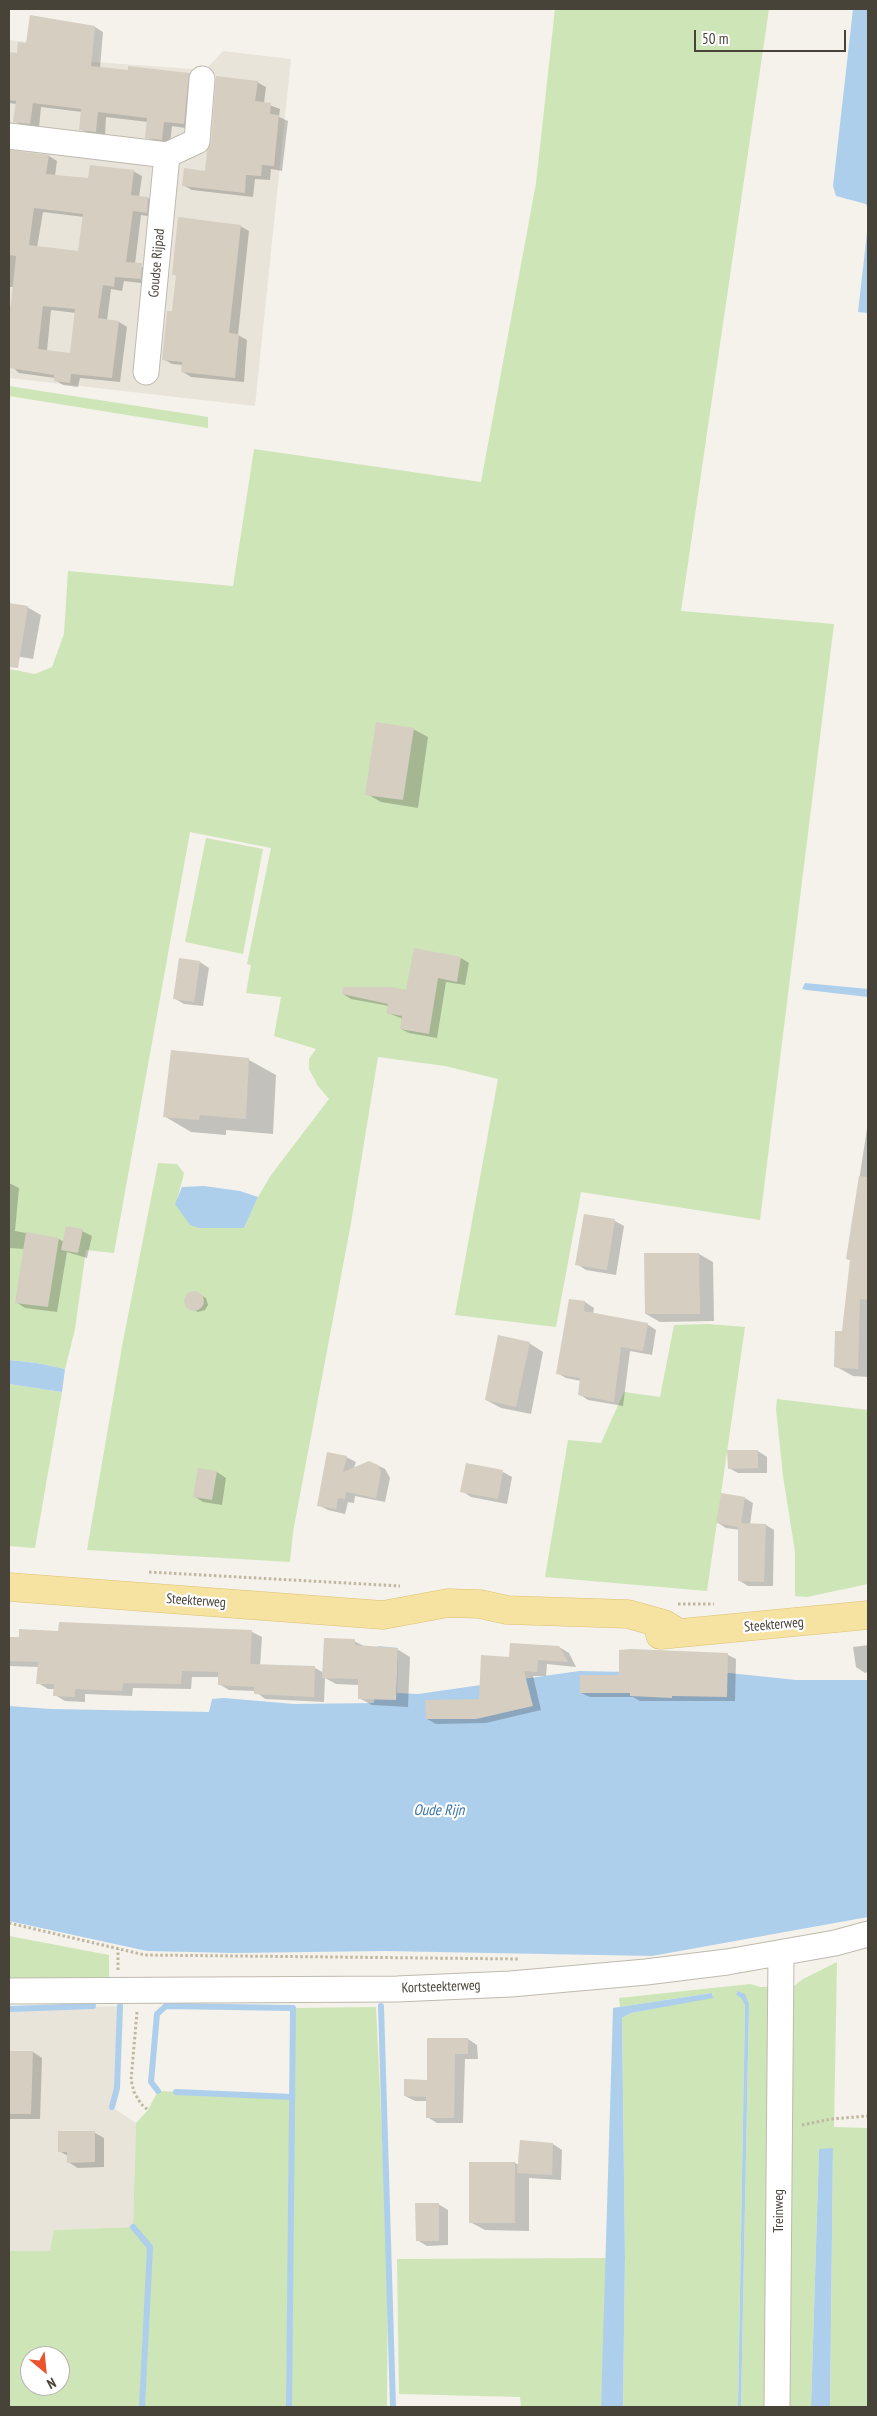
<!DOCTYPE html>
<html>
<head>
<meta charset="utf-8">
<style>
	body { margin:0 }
	#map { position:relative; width:877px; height:2416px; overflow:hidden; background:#f4f2eb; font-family:"PT Sans Narrow",sans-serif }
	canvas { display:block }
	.frame { position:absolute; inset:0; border:10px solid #484339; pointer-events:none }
	.north { position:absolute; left:20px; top:2346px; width:50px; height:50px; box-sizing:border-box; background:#fff; border:1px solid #b6b4b0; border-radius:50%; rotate:152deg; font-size:14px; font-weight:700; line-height:20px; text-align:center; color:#484339 }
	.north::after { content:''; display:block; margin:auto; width:18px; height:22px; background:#ea532c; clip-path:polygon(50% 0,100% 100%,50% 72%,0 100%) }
	.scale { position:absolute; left:694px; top:30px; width:152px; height:22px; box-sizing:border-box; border:2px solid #484339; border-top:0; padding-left:6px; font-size:15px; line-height:18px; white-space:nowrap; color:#484339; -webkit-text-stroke:4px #fff; paint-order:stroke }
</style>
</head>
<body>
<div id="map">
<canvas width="877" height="2416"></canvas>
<div class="frame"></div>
<div class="north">N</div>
<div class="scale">50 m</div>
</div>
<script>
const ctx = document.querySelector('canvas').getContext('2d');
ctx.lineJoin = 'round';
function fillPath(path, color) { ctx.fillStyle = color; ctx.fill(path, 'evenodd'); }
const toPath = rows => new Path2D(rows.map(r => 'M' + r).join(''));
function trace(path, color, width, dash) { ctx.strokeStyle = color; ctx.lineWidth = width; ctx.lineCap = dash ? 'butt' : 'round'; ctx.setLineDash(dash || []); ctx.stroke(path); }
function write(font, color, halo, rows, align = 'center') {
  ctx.font = font + ' "PT Sans Narrow",sans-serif'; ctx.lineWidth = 4.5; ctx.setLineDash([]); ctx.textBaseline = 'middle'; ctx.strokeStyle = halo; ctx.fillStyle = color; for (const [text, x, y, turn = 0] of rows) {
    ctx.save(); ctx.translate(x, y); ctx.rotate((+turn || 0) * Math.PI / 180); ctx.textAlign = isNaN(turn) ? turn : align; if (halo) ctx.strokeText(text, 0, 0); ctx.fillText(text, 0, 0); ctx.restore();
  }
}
fillPath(toPath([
	[9,40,68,46,68,60,205,70,223,51,291,59,255,406,9,378],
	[120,2006,117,2090,112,2107,136,2123,133,2227,55,2230,50,2251,9,2251,9,2009]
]), '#e8e4da');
fillPath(toPath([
	[555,9,769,9,681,611,834,624,760,1220,581,1192,556,1327,455,1315,498,1079,445,1066,378,1057,351,1223,293,1532,290,1562,87,1550,123,1341,158,1163,177,1164,184,1173,176,1204,199,1228,244,1228,258,1197,271,1175,329,1099,318,1086,309,1069,309,1059,316,1049,274,1036,281,997,246,993,251,965,247,964,271,848,190,832,114,1253,86,1250,75,1329,65,1369,37,1363,9,1360,9,669,35,674,52,667,64,634,68,571,233,586,254,449,481,482,536,183],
	[9,386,208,417,208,428,9,396],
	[206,838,263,849,243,954,185,942],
	[708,1324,745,1327,707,1591,545,1577,568,1440,601,1443,624,1392,660,1397,674,1325],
	[9,1384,62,1392,35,1548,9,1546],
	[777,1399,868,1410,868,1584,807,1597,795,1596,795,1552,783,1476,776,1409],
	[9,1936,109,1955,109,1982,9,1982],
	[837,1962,834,2127,868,2128,868,2407,830,2407,833,2149,819,2149,811,2407,741,2407,749,2004,737,1991,736,1995,741,1998,745,2004,738,2407,623,2407,625,2257,622,2018,631,2013,713,1997,712,1993,620,2007,619,1998,750,1984,760,1987,794,1986,803,1979],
	[376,2007,388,2259,387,2407,291,2407,291,2175,288,2407,9,2407,9,2251,50,2251,54,2230,133,2227,136,2123,148,2110,158,2091,291,2096,293,2008],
	[30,2356,60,2356,60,2386,30,2386],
	[607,2258,601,2407,521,2407,520,2397,399,2394,397,2259]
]), '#cee5b7');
fillPath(toPath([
	[853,9,868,9,868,209,866,204,836,196,833,186],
	[868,224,868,313,858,312],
	[805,983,868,989,868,997,807,990,802,989],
	[204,1186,240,1191,258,1197,244,1228,199,1228,190,1225,175,1204,182,1187],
	[9,1360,37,1363,65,1369,62,1392,9,1384],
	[378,1646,398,1648,397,1693,418,1694,579,1671,630,1672,671,1670,729,1673,796,1680,868,1680,868,1917,652,1956,385,1951,234,1953,147,1951,9,1921,9,1706,51,1709,209,1712,212,1699,224,1698,294,1704,374,1703],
	[737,1991,745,1994,749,2004,741,2407,738,2407,745,2005,741,1998,736,1995],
	[712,1993,713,1998,631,2013,622,2018,625,2257,623,2407,601,2407,613,2008],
	[833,2148,830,2407,811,2407,819,2149]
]), '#adcfec');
fillPath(toPath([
	[95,27,103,32,100,68,129,72,129,67,189,74,198,79,192,129,172,126,170,144,155,142,147,137,148,122,106,117,105,136,89,134,81,129,82,112,41,107,39,128,23,126,14,121,16,104,9,103,9,53,18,54,27,44],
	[257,82,266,87,264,103,280,109,279,117,288,121,282,171,271,169,270,180,255,179,253,197,192,190,183,185,206,172],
	[9,152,49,156,57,161,55,176,90,180,133,171,142,176,139,197,148,198,157,203,155,217,141,215,135,264,150,270,149,284,124,281,122,291,111,289,107,320,119,322,127,327,120,382,80,378,78,387,63,385,55,380,55,378,19,373,9,364,9,318,14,287,9,287],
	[43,212,84,217,79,253,37,248],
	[51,310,76,313,71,354,47,351],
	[240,226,249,231,238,335,247,340,244,382,191,377,183,372,183,365,172,364,163,359,173,313,177,276,173,274],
	[9,604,27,607,41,615,33,659,9,655],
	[413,729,428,737,418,808,381,802,367,794],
	[415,949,461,958,469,963,465,985,446,982,437,1038,409,1033,401,1029,403,1019,388,1013,389,1006,351,999,343,994,407,991],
	[200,962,209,968,203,1006,184,1004,174,998],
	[172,1051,249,1060,276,1075,273,1134,226,1130,226,1135,191,1132,164,1116],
	[868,1122,868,1377,853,1376,835,1366,843,1332,852,1261,847,1259],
	[9,1183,19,1188,15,1231,59,1239,64,1242,82,1231,92,1236,87,1258,67,1252,57,1312,25,1308,16,1302,25,1249,9,1248],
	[585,1215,615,1221,624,1226,616,1275,586,1270,577,1264],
	[645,1254,699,1254,713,1262,714,1321,660,1322,646,1314],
	[195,1292,206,1298,208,1305,205,1310,198,1312,187,1306,185,1300,189,1294],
	[570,1300,585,1302,594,1308,593,1314,647,1324,656,1330,652,1355,630,1351,623,1406,588,1400,579,1394,581,1381,566,1378,557,1373],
	[529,1343,543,1352,531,1414,501,1408,486,1400],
	[758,1451,767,1457,767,1473,738,1473,729,1468],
	[346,1457,356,1462,354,1468,375,1464,385,1469,390,1478,385,1502,355,1496,354,1503,348,1502,345,1514,328,1510,318,1505],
	[199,1469,217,1472,226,1478,222,1505,203,1502,194,1496],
	[503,1472,512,1477,507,1504,471,1497,462,1491],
	[745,1498,753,1503,750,1524,766,1525,774,1530,773,1586,748,1586,740,1581,740,1530,726,1528,718,1523],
	[252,1632,262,1637,260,1666,315,1668,324,1673,354,1641,366,1647,397,1649,410,1657,408,1707,372,1705,359,1698,359,1685,336,1684,325,1678,324,1702,265,1699,255,1691,229,1690,219,1684,219,1677,192,1677,191,1689,133,1688,132,1696,85,1694,85,1702,65,1701,55,1695,55,1689,48,1689,38,1683,39,1667,9,1666,9,1638,60,1633],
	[868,1645,868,1672,865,1673,856,1667,853,1647],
	[559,1647,569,1653,576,1667,547,1664,546,1676,533,1676,541,1710,486,1723,436,1724,427,1719,480,1700,510,1659],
	[728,1655,736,1659,735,1701,640,1701,633,1697,590,1697,581,1693,620,1676],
	[468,2039,477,2045,478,2059,465,2059,463,2123,437,2123,427,2117,427,2101,415,2101,405,2096,428,2081],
	[9,2052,33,2052,42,2058,40,2119,9,2119],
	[95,2133,104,2138,104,2167,78,2168,68,2162,68,2156,59,2151],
	[553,2144,562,2150,561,2180,529,2178,529,2231,485,2230,470,2222,471,2163,515,2163,519,2165],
	[438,2204,448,2210,448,2245,427,2246,417,2240]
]), '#0003');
trace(toPath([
	[381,2006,393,2407],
	[9,2009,93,2006],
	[158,2091,151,2082,157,2014,166,2006,293,2008,289,2407],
	[176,2092,292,2097],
	[112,2107,117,2088,120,2006],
	[133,2227,150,2247,142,2407]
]), '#adcfec', 6);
fillPath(toPath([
	[30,15,95,26,91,66,128,70,128,66,189,73,184,124,164,122,162,140,145,138,147,118,98,112,96,132,79,130,81,109,33,103,30,124,13,122,16,101,9,100,9,52,17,53,18,42,26,43],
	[216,76,258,81,255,101,271,103,270,114,279,115,274,166,262,165,261,176,246,175,245,193,182,186,184,168,205,171,207,151,211,142],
	[9,150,49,155,46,174,88,178,90,165,134,170,131,195,148,197,147,213,133,211,126,262,142,263,141,279,115,277,114,287,103,285,98,318,119,321,112,378,71,374,70,383,54,381,54,375,9,368,9,321,16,256,9,255],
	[34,208,83,214,78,251,29,245],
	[43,306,75,309,70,353,38,349],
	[178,217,241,225,229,333,239,334,235,378,181,372,182,362,162,360,167,311,172,311,176,275,172,275],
	[9,603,28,606,18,668,9,667],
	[376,722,414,728,403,800,365,795],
	[414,948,461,957,457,982,438,978,429,1034,400,1029,402,1016,386,1013,388,1004,342,994,343,987,392,987,406,990],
	[179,958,200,961,194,1002,173,999],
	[171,1050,249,1058,246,1119,200,1115,199,1120,163,1117],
	[859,1176,868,1177,868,1300,860,1299,858,1369,839,1368,834,1367,835,1331,842,1331,850,1260,846,1259],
	[584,1214,615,1219,607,1270,575,1265],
	[66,1226,83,1229,78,1253,61,1250],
	[26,1232,59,1238,48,1307,15,1303],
	[644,1253,699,1253,700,1314,645,1314],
	'184 1301a10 10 0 1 1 20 0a10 10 0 1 1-20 0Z',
	[569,1299,585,1301,584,1311,648,1323,643,1351,621,1347,614,1402,578,1395,580,1378,556,1374],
	[498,1335,530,1342,516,1407,485,1400],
	[727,1450,758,1450,758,1468,728,1469],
	[327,1452,347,1456,343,1472,369,1461,378,1465,381,1472,376,1498,346,1492,345,1499,338,1498,336,1509,317,1506],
	[466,1463,503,1470,498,1499,460,1492],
	[198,1468,217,1471,212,1500,193,1497],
	[721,1493,745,1497,741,1523,766,1524,764,1582,738,1581,738,1527,716,1523],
	[59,1622,252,1630,250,1664,315,1666,314,1697,254,1694,254,1687,218,1685,218,1672,182,1671,181,1684,123,1683,122,1691,75,1689,75,1697,53,1696,54,1684,36,1684,38,1662,9,1661,9,1637,19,1637,19,1629,58,1631],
	[324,1638,355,1639,355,1645,398,1648,396,1700,358,1699,358,1679,322,1678],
	[510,1643,559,1646,568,1662,538,1660,537,1672,524,1671,533,1706,476,1719,426,1719,425,1700,479,1699,481,1655,509,1657],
	[631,1649,728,1653,727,1697,672,1696,672,1698,630,1696,630,1693,580,1693,580,1675,619,1675,619,1650],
	[427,2038,468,2038,468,2054,455,2054,454,2118,426,2118,426,2097,404,2096,404,2079,427,2080],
	[9,2051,33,2051,31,2114,9,2114],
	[58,2131,95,2131,95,2162,67,2163,67,2152,58,2152],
	[520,2140,553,2143,552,2175,517,2173],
	[469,2162,515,2162,515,2223,469,2223],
	[415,2203,439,2203,439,2241,416,2241]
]), '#d5cec1');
const minor = toPath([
	[9,136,167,155,146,372],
	[167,155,197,141,202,79],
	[9,1991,397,1989,511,1984,646,1972,727,1962,835,1943,868,1934],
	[777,2407,781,1954]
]);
const major = toPath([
	[9,1587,383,1615,448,1603,480,1604,507,1610,628,1614,664,1624,679,1633],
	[660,1635,868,1615]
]);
trace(minor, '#bfbaae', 27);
trace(major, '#dcc172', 29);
trace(toPath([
	[149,1572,400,1586],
	[678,1604,714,1604],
	[9,1923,145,1955,519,1959],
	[118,1970,118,1949],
	[137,2012,131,2080,134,2092,141,2104,148,2110],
	[802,2125,831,2119,868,2116]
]), '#c0b7a0', 3, [2.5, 2.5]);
trace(minor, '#fff', 25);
trace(major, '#f7e3a1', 28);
write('14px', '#484339', '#fff', [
	["Goudse Rijpad",157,263,-85],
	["Steekterweg",196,1601,4],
	["Steekterweg",774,1625,-5],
	["Kortsteekterweg",441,1987,-2],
	["Treinweg",779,2211,-90]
]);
write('italic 15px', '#3976ad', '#fff', [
	["Oude Rijn",439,1811]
]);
</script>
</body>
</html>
